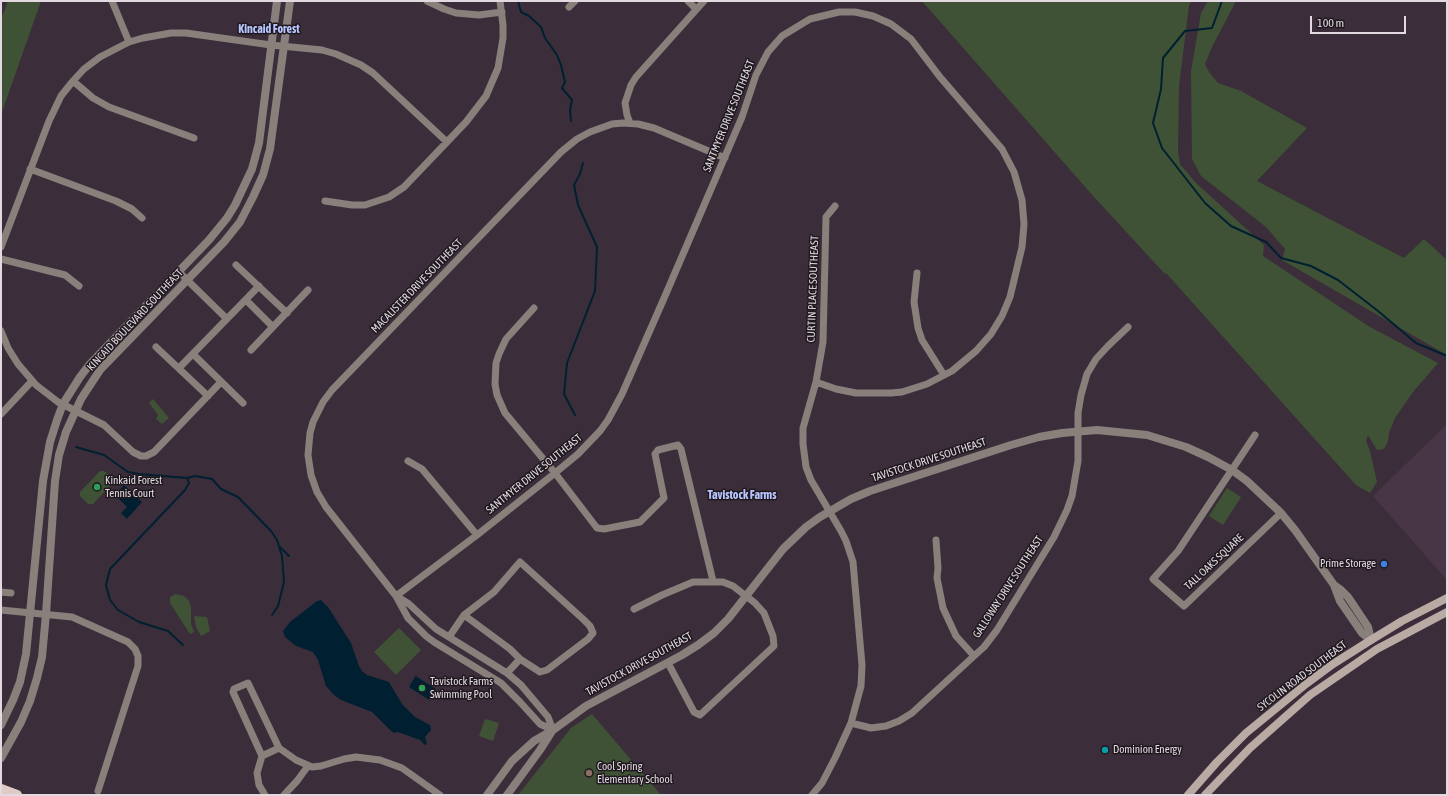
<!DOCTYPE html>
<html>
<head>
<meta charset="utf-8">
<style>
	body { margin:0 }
	#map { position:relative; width:1448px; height:796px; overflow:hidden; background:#3b2e3a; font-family:"Asap Condensed",sans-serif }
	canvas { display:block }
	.frame { position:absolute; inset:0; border:2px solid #e2d9e1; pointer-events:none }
	.scale { position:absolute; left:1310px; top:16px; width:96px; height:18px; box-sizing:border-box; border:2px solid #e2d9e1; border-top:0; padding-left:5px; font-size:12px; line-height:14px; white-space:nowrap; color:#e2d9e1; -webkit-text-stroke:3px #1f181e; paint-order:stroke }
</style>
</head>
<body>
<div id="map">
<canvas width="1448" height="796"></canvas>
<div class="frame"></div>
<div class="scale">100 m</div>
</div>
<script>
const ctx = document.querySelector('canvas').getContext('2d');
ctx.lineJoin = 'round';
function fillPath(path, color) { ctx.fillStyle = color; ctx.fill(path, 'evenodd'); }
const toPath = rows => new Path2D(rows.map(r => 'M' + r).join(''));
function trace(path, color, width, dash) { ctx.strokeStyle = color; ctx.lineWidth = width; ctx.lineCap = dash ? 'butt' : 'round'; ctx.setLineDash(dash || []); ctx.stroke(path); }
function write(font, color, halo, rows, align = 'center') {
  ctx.font = font + ' "Asap Condensed",sans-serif'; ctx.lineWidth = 3; ctx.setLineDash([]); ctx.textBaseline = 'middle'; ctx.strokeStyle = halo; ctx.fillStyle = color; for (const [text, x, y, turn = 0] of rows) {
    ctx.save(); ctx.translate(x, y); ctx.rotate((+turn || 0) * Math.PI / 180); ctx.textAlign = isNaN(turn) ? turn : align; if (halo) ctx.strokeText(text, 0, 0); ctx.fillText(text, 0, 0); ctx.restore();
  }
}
fillPath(toPath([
	[1447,424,1447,579,1446,579,1373,496]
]), '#483546');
fillPath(toPath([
	[8,1,41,1,1,115,1,19],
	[922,1,1191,1,1189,6,1179,86,1178,151,1180,164,1195,182,1264,245,1263,256,1370,327,1438,363,1413,392,1395,418,1389,433,1388,441,1384,449,1377,450,1368,435,1366,441,1370,451,1377,482,1370,493,1356,485,1166,273,1165,274,1094,197],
	[1208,1,1236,1,1212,47,1205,64,1209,72,1218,83,1241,91,1307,128,1257,181,1404,258,1424,239,1447,260,1447,355,1282,260,1285,249,1266,227,1201,176,1192,159,1191,71,1201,13],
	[153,399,169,418,162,424,156,419,158,415,149,403],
	[100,471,104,471,113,478,113,483,93,504,88,504,80,496,80,492],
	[1227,488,1241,497,1223,525,1209,516],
	[175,594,184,596,189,601,191,607,191,624,194,632,190,634,170,603,170,597],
	[194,616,207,617,210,631,201,636,196,627],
	[399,628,421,650,396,675,374,652],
	[592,714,661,795,518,795,571,728],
	[485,719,499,723,493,741,479,736]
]), '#3f5235');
fillPath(toPath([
	[124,485,142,502,127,519,121,513,127,507,115,495],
	[321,600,328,607,351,643,359,666,362,671,367,675,389,682,402,704,415,717,430,725,431,730,425,737,427,744,425,745,420,740,398,732,394,733,390,730,372,712,341,700,334,695,326,686,318,660,313,652,296,646,285,637,283,631,290,622,317,601],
	[416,675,417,677,436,689,429,700,409,687]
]), '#002032');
trace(toPath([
	[518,1,521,12,529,16,541,27,545,38,557,55,561,65,565,82,562,88,572,100,570,110,571,121],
	[1222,1,1212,28,1185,31,1163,58,1161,89,1153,123,1162,148,1205,203,1231,226,1266,242,1281,258,1311,266,1338,280,1378,311,1416,343,1447,356],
	[575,415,564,394,567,363,595,291,597,247,578,205,574,185,580,174,583,163],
	[76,447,104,455,128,472,139,474,187,478,195,476,212,479,221,489,238,497,271,531,277,540,282,556,284,582,278,606,272,615],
	[280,547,289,556],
	[183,645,168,631,139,622,118,610,110,600,106,585,110,569,185,490,189,483,187,478]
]), '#002032', 2);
trace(toPath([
	[112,1,129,42],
	[427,1,444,9,456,13,479,15,502,12],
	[688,1,696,9],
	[569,7,575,1],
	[73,81,93,98,109,107,194,138],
	[630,123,627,115,625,103,631,85,636,77,704,1],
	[30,169,116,201,132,209,142,218],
	[325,201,352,205,365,205,389,197,404,187,466,122,486,96,498,68,503,38,503,25,500,1],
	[1,247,49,121,61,96,73,81,84,69,100,57,129,42,143,38,171,33,186,33,271,45,322,50,336,54,361,65,373,73,447,142],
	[1,259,65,275,79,286],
	[236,265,287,313],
	[179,272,227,319],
	[917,273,914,302,918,328,922,340,944,375],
	[246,300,273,327],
	[534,308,506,339,499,354,496,363,495,384,497,395,505,413,555,473,597,528,604,529,640,522,664,498,655,454,658,450,678,445,681,449,713,581],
	[1,331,8,348,18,364,36,385,58,402,104,425,133,452,141,456,146,456,154,452,221,382],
	[156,347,208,396],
	[251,350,308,290],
	[193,354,243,403],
	[179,368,259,286],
	[1,414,32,381],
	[1255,435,1178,551,1153,579,1184,606,1281,513],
	[408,461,422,469,477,535],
	[936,540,938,568,937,578,943,608,956,636,974,656],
	[1,592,11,593],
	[396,596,477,535,555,473,578,454,600,431,608,420,622,394,665,296,742,117,756,75,768,52,782,36,810,19,839,12,855,12,873,16,891,24,911,39,940,77,1002,149,1014,172,1022,200,1024,224,1022,247,1010,297,1002,316,991,334,976,351,952,371,927,384,902,392,891,393,856,393,836,389,816,382],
	[398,597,409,604,436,629,507,673,521,685,548,717,553,730],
	[634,609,662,595,693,582,723,582,733,586,755,603,764,613,773,636,774,646,700,715,694,712,668,663],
	[1,610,72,617,128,642,135,649,138,656,138,666,98,791],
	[449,637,464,615,494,592,520,562,583,619,590,626,593,633,588,639,547,670,540,672,520,659,510,649,464,615],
	[507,673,520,659],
	[851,723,871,728,886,726,899,721,912,713,974,656,984,647,997,630,1054,537,1067,510,1072,496,1078,461,1078,413,1081,395,1087,374,1096,359,1108,346,1128,327],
	[553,730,540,724,520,702,501,683,434,642,426,636,408,618,396,596,326,507,317,492,311,475,308,455,310,433,313,422,323,402,332,390,561,152,577,139,590,132,612,124,623,123,638,124,654,128,725,158],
	[262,756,279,748,296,760,312,767,321,766,344,759,356,757,380,760,402,768,440,795],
	[265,795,259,785,257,773,262,756,233,692,234,689,248,683,279,748],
	[284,795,297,781,308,766],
	[812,795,822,783,835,758,851,723,861,686,862,665,853,562,846,541,841,531,811,480,806,467,803,444,803,428,816,382,823,342,826,217,835,206]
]), '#897f7b', 7);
trace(toPath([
	[1334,585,1341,590,1348,597,1368,627,1371,640],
	[1,725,13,700,20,682,26,654,43,481,50,442,57,420,63,404,80,377,90,364,209,240,227,218,235,205,252,169,259,143,277,1],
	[1,758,21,722,30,701,37,678,42,657,46,614,55,481,59,455,66,432,81,399,100,370,224,242,240,222,253,197,263,175,270,149,290,1],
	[487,795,512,761,534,741,553,730,586,706,682,655,698,645,714,633,728,619,783,549,806,527,820,517,851,499,870,491,1011,445,1039,437,1062,433,1097,430,1147,435,1186,447,1208,457,1232,470,1247,481,1281,513,1295,530,1334,585,1340,601,1362,633,1371,640],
	[507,795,540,750,552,731]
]), '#897f7b', 8);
trace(toPath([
	[1188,795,1217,762,1246,733,1306,684,1333,664,1371,640,1402,621,1447,598],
	[1205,795,1250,748,1310,695,1377,649,1447,612]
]), '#b9aaa4', 8);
trace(toPath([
	[1,789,17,795]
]), '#dfcbc3', 10);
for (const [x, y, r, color] of [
	[97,487,4,"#2e9e5b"],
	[1384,564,4,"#3f7fe0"],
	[422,688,4,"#2e9e5b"],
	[1105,750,4,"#0f9aa8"],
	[589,773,4,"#8d6e63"]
]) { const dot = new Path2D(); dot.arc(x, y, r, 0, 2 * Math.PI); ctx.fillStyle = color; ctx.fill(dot); trace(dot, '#1f181e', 1.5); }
write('11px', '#e2d9e1', '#1f181e', [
	["SANTMYER DRIVE SOUTHEAST",729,116,-68],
	["MACALISTER DRIVE SOUTHEAST",417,286,-46],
	["CURTIN PLACE SOUTHEAST",813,289,-88],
	["KINCAID BOULEVARD SOUTHEAST",135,320,-47],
	["TAVISTOCK DRIVE SOUTHEAST",929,460,-18],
	["SANTMYER DRIVE SOUTHEAST",534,474,-39],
	["TALL OAKS SQUARE",1214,562,-43],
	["GALLOWAY DRIVE SOUTHEAST",1008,587,-57],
	["TAVISTOCK DRIVE SOUTHEAST",639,664,-29],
	["SYCOLIN ROAD SOUTHEAST",1302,676,-37]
]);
write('11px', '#e2d9e1', '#1f181e', [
	["Kinkaid Forest",105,481],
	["Tennis Court",105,494],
	["Prime Storage",1376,564,"right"],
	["Tavistock Farms",430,682],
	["Swimming Pool",430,695],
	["Dominion Energy",1113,750],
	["Cool Spring",597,767],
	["Elementary School",597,780]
], 'left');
write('bold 12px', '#b7c6fe', '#1f181e', [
	["Kincaid Forest",269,29],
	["Tavistock Farms",742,495]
]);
</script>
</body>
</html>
